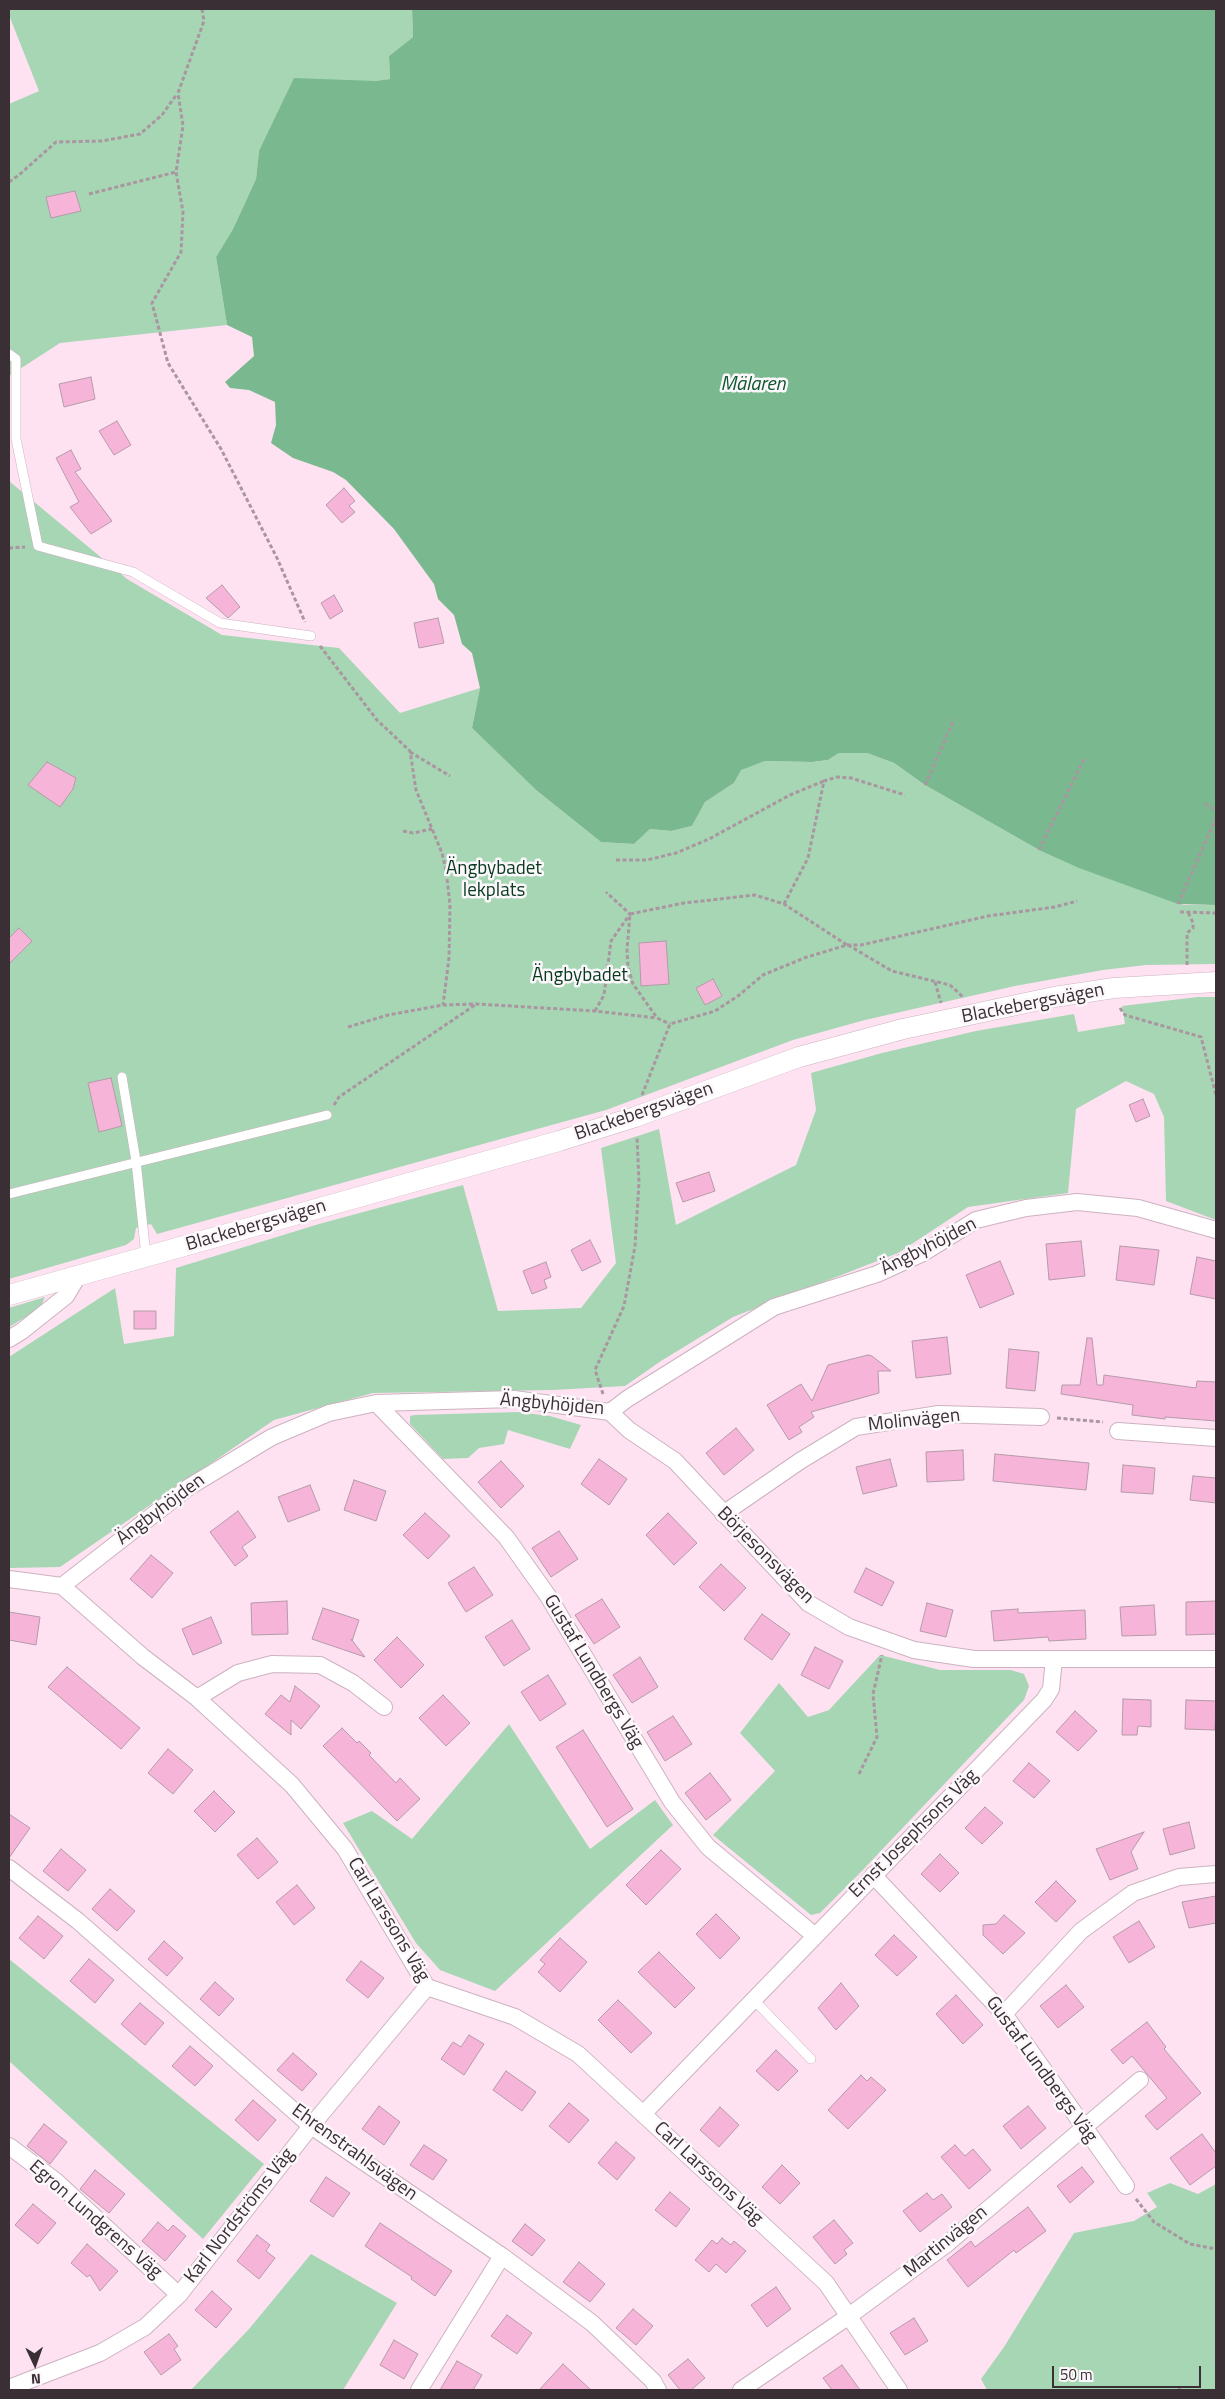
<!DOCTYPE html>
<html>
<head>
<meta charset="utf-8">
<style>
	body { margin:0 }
	#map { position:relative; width:1225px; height:2399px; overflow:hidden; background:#fee2f1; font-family:"Titillium Web",sans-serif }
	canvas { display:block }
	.frame { position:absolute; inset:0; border:10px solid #392f34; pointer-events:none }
	.north { position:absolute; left:10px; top:2339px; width:50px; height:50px; -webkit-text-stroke:4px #fcf7fa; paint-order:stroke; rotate:177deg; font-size:14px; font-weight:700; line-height:20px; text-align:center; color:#392f34 }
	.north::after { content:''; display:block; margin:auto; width:18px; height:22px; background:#392f34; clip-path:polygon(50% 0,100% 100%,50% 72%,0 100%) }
	.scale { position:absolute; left:1052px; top:2366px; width:149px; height:22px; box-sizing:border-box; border:2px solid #392f34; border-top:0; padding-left:6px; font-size:15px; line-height:18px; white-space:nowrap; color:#392f34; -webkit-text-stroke:4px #fcf7fa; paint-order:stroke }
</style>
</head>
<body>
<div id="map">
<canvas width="1225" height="2399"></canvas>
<div class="frame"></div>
<div class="north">N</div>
<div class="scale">50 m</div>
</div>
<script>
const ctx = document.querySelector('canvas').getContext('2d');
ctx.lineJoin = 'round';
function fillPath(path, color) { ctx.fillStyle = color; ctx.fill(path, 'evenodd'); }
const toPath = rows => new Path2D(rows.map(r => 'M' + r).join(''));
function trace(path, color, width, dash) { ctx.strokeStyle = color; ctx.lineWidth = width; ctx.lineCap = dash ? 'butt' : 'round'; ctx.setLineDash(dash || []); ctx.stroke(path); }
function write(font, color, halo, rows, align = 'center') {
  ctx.font = font + ' "Titillium Web",sans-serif'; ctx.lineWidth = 5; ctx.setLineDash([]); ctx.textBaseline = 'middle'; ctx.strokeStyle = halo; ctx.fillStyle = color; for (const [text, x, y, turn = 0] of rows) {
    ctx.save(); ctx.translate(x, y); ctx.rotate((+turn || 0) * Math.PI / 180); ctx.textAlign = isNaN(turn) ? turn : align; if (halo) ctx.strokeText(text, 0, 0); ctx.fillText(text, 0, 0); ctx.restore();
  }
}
fillPath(toPath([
	[9,9,412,9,413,37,389,56,390,79,375,81,259,151,256,179,233,229,216,257,227,325,60,343,9,376,9,104,39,91,9,15],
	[9,481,127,579,222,635,339,648,400,713,480,688,472,728,536,790,601,842,634,844,650,829,671,831,692,826,705,802,734,783,741,769,765,761,812,762,828,760,839,753,867,753,894,763,925,785,1039,850,1184,905,1216,905,1216,964,1146,965,1103,970,1015,986,865,1020,793,1040,606,1110,157,1234,151,1224,136,1228,134,1239,126,1245,9,1279],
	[1198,997,1216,997,1216,1220,1166,1201,1164,1117,1154,1094,1126,1081,1076,1109,1068,1193,968,1207,898,1253,733,1317,661,1361,625,1386,553,1390,373,1393,274,1420,60,1567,9,1568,9,1357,115,1288,124,1344,174,1336,176,1268,319,1224,463,1185,498,1311,581,1308,616,1263,601,1148,659,1129,676,1225,796,1165,816,1110,811,1073,882,1053,976,1031,1074,1014,1078,1032,1125,1024,1122,1006],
	[45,1297,41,1306,34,1312,9,1327,9,1308],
	[518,1412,550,1416,581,1425,570,1449,508,1430,504,1444,479,1448,468,1458,443,1459,410,1424,410,1416,415,1415],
	[880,1655,940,1670,1011,1670,1024,1674,1029,1686,1024,1700,858,1875,820,1913,811,1915,713,1835,775,1771,740,1733,779,1683,808,1717,829,1710],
	[509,1724,590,1849,655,1800,673,1825,495,1991,440,1970,416,1943,343,1823,372,1811,412,1839],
	[9,1959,264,2164,203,2239,9,2061],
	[1170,2183,1198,2194,1216,2184,1216,2390,987,2390,981,2379,1004,2347,1074,2233,1134,2221,1157,2207,1147,2193],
	[311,2254,397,2303,343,2390,191,2390,249,2329]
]), '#a6d6b4');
fillPath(toPath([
	[412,9,1216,9,1216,905,1178,904,1079,868,1039,850,925,785,894,763,867,753,839,753,828,760,812,762,765,761,741,770,734,783,705,802,692,826,671,831,650,829,634,844,601,842,536,790,472,728,480,688,472,653,462,644,454,615,438,599,434,584,394,529,346,480,333,472,293,458,271,443,276,425,275,402,249,390,230,388,225,382,254,356,252,337,227,325,216,257,233,229,256,179,259,151,294,78,375,81,390,79,389,56,413,37]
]), '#7ab98f');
const building = toPath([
	[75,191,81,211,51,218,46,197,75,191],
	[91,377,95,399,64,407,59,384,91,377],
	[117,421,131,445,114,455,99,431,117,421],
	[71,450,81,469,75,472,112,521,91,534,70,507,79,502,56,458,71,450],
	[344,488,355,501,349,506,355,512,342,523,326,505,344,488],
	[222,585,240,607,228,618,206,598,222,585],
	[334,595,343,611,330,619,321,603,334,595],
	[438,618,444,643,419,648,414,623,438,618],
	[47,762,76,778,73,789,60,807,28,785,47,762],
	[19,928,32,941,9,964,9,938,19,928],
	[666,941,669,984,641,986,639,943,666,941],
	[713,979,722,996,705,1005,696,988,713,979],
	[111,1078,122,1126,99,1132,88,1083,111,1078],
	[1143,1099,1150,1116,1136,1122,1129,1105,1143,1099],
	[709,1172,715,1191,683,1202,676,1183,709,1172],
	[590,1240,601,1262,582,1271,571,1250,590,1240],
	[1081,1241,1085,1276,1049,1280,1046,1244,1081,1241],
	[1120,1246,1159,1250,1154,1285,1116,1280,1120,1246],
	[1197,1257,1216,1261,1216,1299,1190,1294,1197,1257],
	[1000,1261,1014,1294,980,1308,966,1275,1000,1261],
	[546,1262,551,1277,544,1280,547,1288,532,1294,523,1271,546,1262],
	[134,1311,156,1311,156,1329,134,1329,134,1311],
	[947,1337,951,1374,916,1378,912,1341,947,1337],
	[1087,1338,1092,1338,1097,1385,1103,1385,1104,1375,1196,1388,1197,1381,1216,1382,1216,1421,1165,1417,1165,1419,1132,1415,1133,1405,1061,1394,1062,1385,1080,1385,1087,1338],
	[1009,1349,1039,1352,1035,1391,1006,1388,1009,1349],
	[868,1355,872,1356,891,1371,878,1371,879,1393,811,1412,814,1417,799,1427,802,1432,789,1440,767,1405,801,1384,812,1401,828,1365,868,1355],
	[736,1428,754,1450,724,1475,706,1453,736,1428],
	[963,1450,964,1480,927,1482,926,1452,963,1450],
	[995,1454,1089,1463,1086,1490,993,1481,995,1454],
	[599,1459,627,1479,609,1505,581,1484,599,1459],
	[890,1459,897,1486,863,1494,856,1467,890,1459],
	[501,1461,524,1486,501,1508,478,1482,501,1461],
	[1123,1465,1155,1468,1153,1494,1121,1492,1123,1465],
	[1193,1476,1216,1478,1216,1503,1190,1500,1193,1476],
	[354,1480,386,1491,376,1521,344,1510,354,1480],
	[310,1485,320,1510,288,1522,278,1497,310,1485],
	[238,1511,256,1537,242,1547,248,1556,235,1566,210,1532,238,1511],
	[425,1513,450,1536,428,1559,403,1535,425,1513],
	[668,1513,697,1543,674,1565,646,1535,668,1513],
	[559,1531,578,1559,551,1577,532,1548,559,1531],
	[151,1555,173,1573,152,1598,130,1579,151,1555],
	[721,1564,746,1588,724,1611,699,1587,721,1564],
	[474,1567,493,1595,466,1612,448,1583,474,1567],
	[866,1568,894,1582,882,1606,854,1592,866,1568],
	[602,1599,620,1627,594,1644,575,1615,602,1599],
	[287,1601,288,1634,252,1635,251,1603,287,1601],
	[1216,1601,1216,1634,1186,1635,1186,1602,1216,1601],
	[927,1603,953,1610,946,1637,920,1631,927,1603],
	[1154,1605,1156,1635,1122,1636,1120,1607,1154,1605],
	[323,1608,359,1620,352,1641,351,1639,365,1657,312,1639,323,1608],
	[1018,1609,1018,1613,1085,1610,1086,1639,1049,1641,1048,1637,994,1641,991,1611,1018,1609],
	[9,1612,40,1617,36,1645,9,1640,9,1612],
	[762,1614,790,1634,772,1660,744,1639,762,1614],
	[211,1617,222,1643,193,1655,182,1629,211,1617],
	[512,1620,530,1649,504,1666,485,1637,512,1620],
	[397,1637,424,1665,401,1688,374,1660,397,1637],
	[815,1647,843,1661,829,1689,801,1675,815,1647],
	[640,1657,658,1687,632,1703,613,1675,640,1657],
	[67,1667,140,1728,121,1749,48,1687,67,1667],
	[548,1675,566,1704,540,1721,521,1692,548,1675],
	[295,1686,320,1706,301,1729,291,1720,291,1735,265,1714,281,1695,290,1702,295,1686],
	[443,1695,470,1723,446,1746,419,1718,443,1695],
	[1123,1699,1151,1700,1151,1727,1138,1726,1137,1735,1122,1735,1123,1699],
	[1186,1700,1216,1701,1215,1730,1185,1729,1186,1700],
	[1075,1711,1097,1731,1078,1751,1056,1732,1075,1711],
	[673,1716,692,1744,665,1761,647,1732,673,1716],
	[342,1728,357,1743,359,1741,371,1753,369,1755,396,1783,400,1778,420,1799,397,1821,323,1746,342,1728],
	[583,1730,633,1809,607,1827,556,1747,583,1730],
	[168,1749,193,1770,173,1794,148,1773,168,1749],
	[1029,1763,1050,1781,1034,1798,1013,1781,1029,1763],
	[710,1773,731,1800,706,1820,685,1793,710,1773],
	[214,1791,235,1812,215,1832,194,1811,214,1791],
	[985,1807,1003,1823,982,1844,965,1828,985,1807],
	[9,1814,30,1828,9,1858,9,1814],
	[1189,1822,1195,1848,1170,1855,1163,1829,1189,1822],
	[1144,1832,1131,1852,1138,1869,1110,1880,1096,1849,1144,1832],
	[257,1838,278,1862,258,1879,237,1855,257,1838],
	[61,1849,86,1870,68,1891,43,1871,61,1849],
	[661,1850,681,1869,646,1905,626,1885,661,1850],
	[940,1854,959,1873,940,1892,921,1874,940,1854],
	[1056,1881,1076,1901,1056,1922,1035,1902,1056,1881],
	[297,1885,315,1908,294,1925,276,1902,297,1885],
	[110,1889,135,1911,117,1931,92,1909,110,1889],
	[1216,1896,1216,1923,1189,1928,1182,1902,1216,1896],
	[716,1914,740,1938,720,1959,696,1934,716,1914],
	[1004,1915,1025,1933,1003,1954,983,1935,983,1925,996,1924,1004,1915],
	[38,1916,63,1936,44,1959,19,1938,38,1916],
	[1139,1921,1155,1947,1129,1963,1113,1937,1139,1921],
	[894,1935,917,1957,897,1976,875,1955,894,1935],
	[560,1938,587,1962,560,1992,538,1972,545,1964,540,1960,560,1938],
	[164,1941,183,1958,167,1976,148,1959,164,1941],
	[659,1952,695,1988,675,2008,638,1972,659,1952],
	[89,1959,114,1980,95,2003,70,1981,89,1959],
	[361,1961,384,1978,368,1998,346,1980,361,1961],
	[215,1982,234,1999,219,2016,200,1999,215,1982],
	[841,1983,859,2006,836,2030,818,2008,841,1983],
	[1066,1985,1084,2007,1058,2028,1040,2006,1066,1985],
	[956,1995,983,2025,963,2044,936,2014,956,1995],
	[618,2000,652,2033,631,2053,598,2020,618,2000],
	[140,2003,164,2023,145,2045,121,2024,140,2003],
	[1147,2022,1166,2047,1164,2049,1201,2093,1157,2130,1145,2116,1167,2098,1132,2056,1123,2064,1111,2050,1147,2022],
	[469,2035,484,2044,464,2075,441,2059,453,2042,461,2047,469,2035],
	[190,2046,213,2066,195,2086,172,2066,190,2046],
	[776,2050,798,2071,778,2091,756,2071,776,2050],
	[293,2053,317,2074,302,2091,277,2070,293,2053],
	[506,2071,536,2092,522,2111,493,2090,506,2071],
	[861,2075,867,2081,871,2077,886,2090,848,2129,828,2110,861,2075],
	[253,2100,276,2120,258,2141,235,2120,253,2100],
	[569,2103,589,2120,569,2143,549,2126,569,2103],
	[379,2106,400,2122,384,2145,362,2129,379,2106],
	[1028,2106,1046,2128,1021,2149,1003,2126,1028,2106],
	[720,2107,739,2125,719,2147,700,2130,720,2107],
	[44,2124,67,2142,50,2164,27,2146,44,2124],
	[1202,2134,1216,2153,1216,2166,1190,2185,1170,2158,1202,2134],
	[616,2142,635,2158,617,2180,598,2163,616,2142],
	[424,2145,447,2160,433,2180,410,2165,424,2145],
	[955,2145,965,2156,973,2149,991,2170,969,2189,941,2157,955,2145],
	[782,2165,800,2183,780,2204,762,2187,782,2165],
	[1082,2167,1094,2182,1070,2203,1057,2186,1082,2167],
	[95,2170,125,2194,109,2213,80,2189,95,2170],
	[326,2177,350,2193,333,2217,310,2201,326,2177],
	[670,2192,690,2209,676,2227,655,2210,670,2192],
	[927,2193,933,2200,942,2194,952,2207,920,2232,903,2211,927,2193],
	[33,2204,56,2223,38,2244,15,2225,33,2204],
	[1028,2207,1046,2231,1016,2253,1014,2250,968,2287,947,2260,971,2241,975,2247,1028,2207],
	[834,2220,853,2243,844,2250,847,2254,835,2264,813,2237,834,2220],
	[158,2222,168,2231,173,2225,186,2236,165,2261,142,2241,158,2222],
	[380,2223,452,2271,435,2296,411,2279,412,2277,365,2246,380,2223],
	[525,2224,545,2240,532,2256,512,2241,525,2224],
	[257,2235,270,2245,266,2251,275,2258,259,2279,237,2261,257,2235],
	[722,2238,731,2245,734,2241,746,2251,726,2273,716,2264,709,2272,695,2260,712,2240,717,2244,722,2238],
	[87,2244,118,2271,100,2291,90,2275,87,2277,71,2263,87,2244],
	[579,2262,605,2284,590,2302,563,2282,579,2262],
	[776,2287,791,2309,767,2327,751,2305,776,2287],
	[212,2291,232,2309,216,2328,195,2310,212,2291],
	[633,2309,653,2326,636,2345,616,2328,633,2309],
	[507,2315,532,2333,517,2354,491,2336,507,2315],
	[914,2318,928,2341,905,2355,890,2333,914,2318],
	[169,2334,178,2346,174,2349,181,2360,161,2375,144,2352,169,2334],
	[394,2340,418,2354,404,2379,380,2365,394,2340],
	[688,2359,705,2378,691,2390,680,2390,668,2375,688,2359],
	[457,2361,482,2375,473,2390,440,2390,457,2361],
	[563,2364,591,2390,539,2390,563,2364],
	[842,2365,860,2390,832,2390,823,2378,842,2365]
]);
fillPath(building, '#f6b4d9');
trace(building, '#b59ba9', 1);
const service = toPath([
	[9,354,16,359,16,439,38,546,133,572,220,623,311,636],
	[122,1077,136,1161,146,1256],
	[9,1194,327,1115],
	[753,1999,811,2059]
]);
const minor = toPath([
	[9,1339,22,1331,66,1296,78,1276],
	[376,1403,506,1537,548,1596,672,1802,708,1847,814,1935],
	[610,1412,629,1430,675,1461,808,1603,849,1627,914,1650,974,1659,1216,1659],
	[1118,1431,1216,1438],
	[723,1514,800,1461,856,1427,939,1414,1041,1417],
	[9,1579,62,1586,189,1487,272,1437,329,1413,376,1403,514,1399,610,1412,627,1399,774,1307,877,1274,923,1253,976,1220,1026,1208,1077,1202,1138,1208,1216,1230],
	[62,1586,143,1657,197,1698,292,1785,345,1849,427,1987,515,2017,578,2054,826,2283,899,2390],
	[197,1698,238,1673,272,1664,320,1665,353,1683,384,1707],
	[9,1868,78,1921,311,2126,502,2256,592,2323,653,2381,658,2390],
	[873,1875,1004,2014,1126,2186],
	[1004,2014,1081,1931,1133,1893,1179,1877,1216,1874],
	[643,2114,1044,1700,1051,1689,1054,1659],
	[9,2146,57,2182,179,2295],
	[9,2388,100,2353,145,2327,179,2295,311,2126,427,1987],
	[419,2390,502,2256],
	[741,2390,849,2316,948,2243,1140,2080]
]);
const tertiary = toPath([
	[9,1295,559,1141,635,1117,799,1057,903,1029,1054,997,1114,988,1216,982]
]);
trace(service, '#cdb2c0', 10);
trace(minor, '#cdb2c0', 18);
trace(tertiary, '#cdb2c0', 21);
trace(toPath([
	[202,9,204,21,178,93,183,126,176,172,183,212,181,252,152,303,168,363,221,449,277,558,305,622],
	[9,182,19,175,56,142,102,141,140,134,162,115,177,94],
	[89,194,176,172],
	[9,548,25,547],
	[320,646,377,720,410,751,416,790,442,853,446,870,450,905,449,958,443,1005],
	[410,752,450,776],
	[925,785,954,719],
	[1205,804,1216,810],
	[403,831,413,833,432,829],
	[1039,850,1085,757],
	[616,860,647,860,676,853,709,839,790,795,824,781],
	[784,904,808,858,824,781,837,777,851,778,905,795],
	[1178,904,1216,818],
	[1180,912,1216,913],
	[847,945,861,945,988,916,1055,907,1077,901],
	[848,945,892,971,950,985,963,997],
	[1187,965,1187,933,1193,928,1193,923,1188,912],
	[935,982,941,1003],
	[1120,1008,1125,1015,1201,1037,1216,1095],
	[595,1011,604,995,611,941,630,914,606,892],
	[348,1027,388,1015,443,1005,476,1004,595,1011,656,1018],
	[642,1095,670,1024,715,1011,738,996,763,975,804,958,847,945,784,904,755,895,684,903,630,914,627,950,628,967,633,984,657,1018,670,1024],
	[334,1105,339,1097,475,1005],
	[603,1394,595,1370,624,1306,635,1246,639,1182,637,1137],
	[1057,1418,1103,1422],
	[859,1774,877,1737,873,1694,882,1655],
	[1136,2199,1154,2222,1190,2244,1216,2249],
	[1179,2386,1180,2390]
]), '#aa96a0', 3, [4, 2.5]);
trace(service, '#fff', 9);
trace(minor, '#fff', 16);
trace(tertiary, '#fff', 20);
write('19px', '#073a1f', '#fcf7fa', [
	["Ängbybadet",494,869],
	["lekplats",494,891],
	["Ängbybadet",580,976]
]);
write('19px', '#392f34', '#fcf7fa', [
	["Blackebergsvägen",1033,1004,-11],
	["Blackebergsvägen",644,1112,-19],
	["Blackebergsvägen",256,1226,-16],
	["Ängbyhöjden",929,1247,-27],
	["Ängbyhöjden",552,1405,5],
	["Molinvägen",914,1421,-6],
	["Ängbyhöjden",161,1510,-37],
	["Börjesonsvägen",765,1556,45],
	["Gustaf Lundbergs Väg",593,1672,59],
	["Ernst Josephsons Väg",914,1834,-45],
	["Carl Larssons Väg",388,1920,59],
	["Gustaf Lundbergs Väg",1041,2070,54],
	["Ehrenstrahlsvägen",354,2153,36],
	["Carl Larssons Väg",708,2174,43],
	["Karl Nordströms Väg",240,2216,-52],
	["Egron Lundgrens Väg",95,2220,41],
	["Martinvägen",946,2242,-39]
]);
write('italic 20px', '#0d5830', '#fcf7fa', [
	["Mälaren",753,385]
]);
</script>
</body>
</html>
